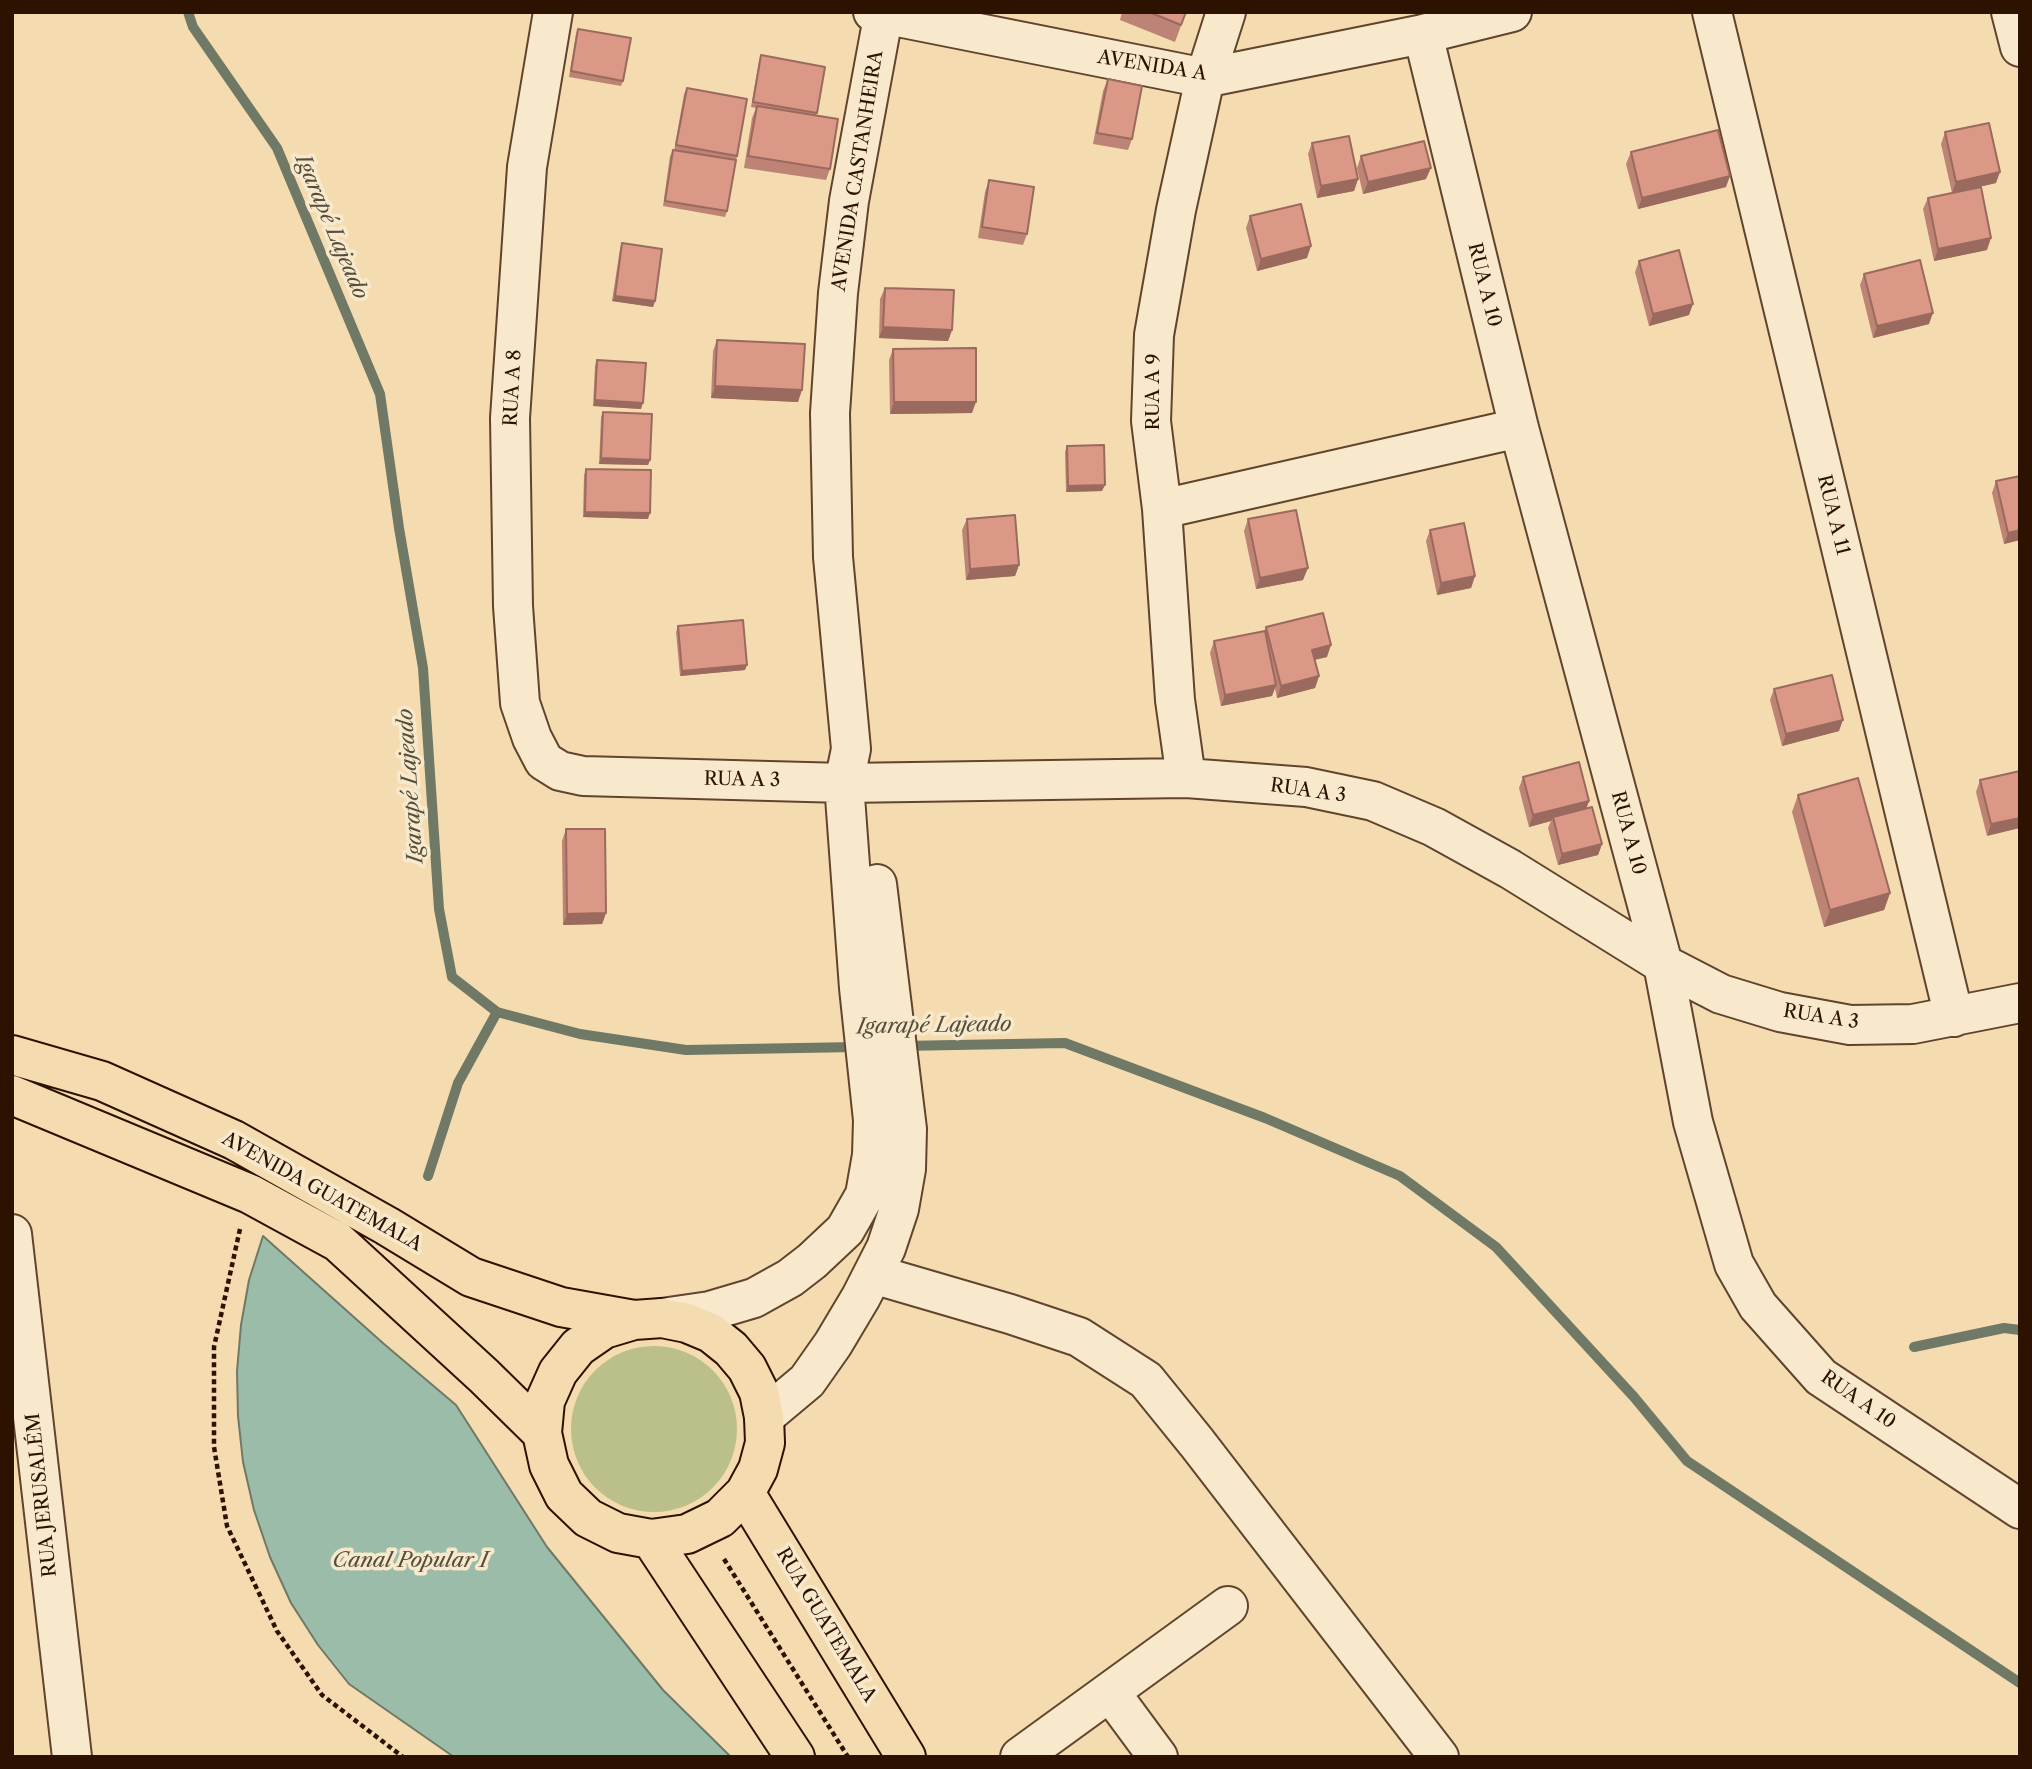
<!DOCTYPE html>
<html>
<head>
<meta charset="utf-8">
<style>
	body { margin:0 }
	#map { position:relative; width:2032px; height:1769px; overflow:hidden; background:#f4dcb0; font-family:"Libre Caslon Text",serif }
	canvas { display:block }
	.frame { position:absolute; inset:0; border:14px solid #2e1201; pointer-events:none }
</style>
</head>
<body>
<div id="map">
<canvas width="2032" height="1769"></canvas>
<div class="frame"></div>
</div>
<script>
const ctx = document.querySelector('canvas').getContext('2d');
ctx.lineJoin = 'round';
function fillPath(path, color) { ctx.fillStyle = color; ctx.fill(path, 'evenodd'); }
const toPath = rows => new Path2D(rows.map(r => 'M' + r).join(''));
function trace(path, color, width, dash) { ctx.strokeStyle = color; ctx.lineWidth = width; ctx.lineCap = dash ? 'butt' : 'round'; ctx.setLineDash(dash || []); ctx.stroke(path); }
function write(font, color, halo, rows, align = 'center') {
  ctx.font = font + ' "Libre Caslon Text",serif'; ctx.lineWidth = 7; ctx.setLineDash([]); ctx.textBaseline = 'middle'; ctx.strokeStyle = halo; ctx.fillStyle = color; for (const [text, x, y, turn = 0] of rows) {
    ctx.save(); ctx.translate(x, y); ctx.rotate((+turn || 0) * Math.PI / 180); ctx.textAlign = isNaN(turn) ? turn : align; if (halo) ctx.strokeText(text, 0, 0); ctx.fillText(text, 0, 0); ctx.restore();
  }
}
fillPath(toPath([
	'571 1429a83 83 0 1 1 166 0a83 83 0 1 1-166 0Z'
]), '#bbc08b');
const water = toPath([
	[263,1236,384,1344,456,1405,547,1547,663,1690,731,1757,454,1757,349,1684,318,1645,291,1603,270,1557,254,1510,243,1462,238,1416,237,1371,241,1325,249,1280,263,1236]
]);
fillPath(water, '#9cbcaa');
trace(water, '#707866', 2);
trace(toPath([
	[188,12,193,27,277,148,380,394,399,528,423,668,439,909,452,977,497,1012,580,1034,686,1050,857,1047],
	[901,1046,1065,1043,1265,1118,1400,1176,1496,1247,1634,1397,1687,1461,2020,1683],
	[428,1176,458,1083,497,1012],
	[1914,1347,2004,1328,2020,1330]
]), '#707866', 10);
const minor = toPath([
	[553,12,527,167,510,418,513,606,520,703,532,738,544,761,560,771,583,776,844,783,1186,778,1306,787,1373,801,1434,827,1510,869,1663,964,1721,994,1780,1012,1850,1025,1913,1024,2020,1003],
	[873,12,1205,78,1423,34,1512,12],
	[1712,12,1954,1017],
	[2011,12,2020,47],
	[1423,34,1519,428,1663,964,1693,1122,1734,1264,1758,1306,1821,1377,2020,1509],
	[1162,509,1519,428],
	[1186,778,1175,700,1162,509,1151,421,1154,335,1176,210,1205,78,1226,12],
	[12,1234,72,1757],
	[873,1274,1010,1314,1079,1337,1146,1380,1197,1443,1439,1757],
	[662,1318,710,1311,754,1298,790,1278,812,1261,845,1230,865,1195,872,1155,873,1120,859,988,844,783,851,749,833,557,830,413,838,293,849,201,884,12],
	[764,1417,807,1381,833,1344,861,1297,886,1248,899,1209,906,1169,907,1129,877,884],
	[1110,1692,1158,1757],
	[1020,1757,1228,1606]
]);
const major = toPath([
	[12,1055,102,1081,234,1140,387,1226,471,1277,561,1307,634,1320,662,1318,687,1323,711,1333,731,1349,747,1368,759,1392,764,1417,765,1443,758,1469,745,1493,720,1518,687,1534,651,1539,618,1533,588,1518,564,1495,549,1465,542,1433,545,1401,558,1372,578,1347,604,1329,634,1320],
	[12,1095,250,1194,338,1242,484,1376,542,1433],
	[745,1493,906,1757],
	[651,1539,795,1757]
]);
trace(minor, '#60442d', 42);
trace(major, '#2e1201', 42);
trace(toPath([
	[240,1229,214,1347,214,1447,227,1526,277,1631,322,1695,403,1757],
	[724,1559,848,1757]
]), '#2e1201', 4.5, [5, 3.5]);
trace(minor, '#f8e8cc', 38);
trace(major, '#f4dcb0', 38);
fillPath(toPath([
	[1122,12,1186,12,1175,42,1120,20],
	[578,29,623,81,621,86,569,77,576,34],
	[761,55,817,113,816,115,830,169,826,180,744,168,752,118,756,108,751,107,759,61],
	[1108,79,1132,139,1128,150,1093,144,1103,91],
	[687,88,737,156,727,211,725,217,663,206,670,156,673,150,674,151,684,94],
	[1945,132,1996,183,1957,192,1987,250,1934,261,1923,209,1928,198,1952,193,1941,144],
	[1312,143,1358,179,1354,191,1317,198,1308,154],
	[1631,152,1726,187,1638,209,1626,164],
	[1361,156,1426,179,1363,194,1357,168],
	[989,180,1027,234,1023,245,978,238,985,192],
	[1250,216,1307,258,1257,271,1246,228],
	[622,243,655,301,653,307,612,301,620,249],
	[1639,261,1689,315,1649,326,1635,272],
	[1864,274,1929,324,1873,338,1860,285],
	[885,288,952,330,948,341,879,338,880,299],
	[717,340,798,402,711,398,713,351],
	[893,349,972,413,890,414,889,360],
	[597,360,641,409,593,406,595,366],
	[603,412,650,460,648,465,599,464,601,417],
	[1067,446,1102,491,1066,492,1065,452],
	[586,469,648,519,583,517,584,475],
	[2020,476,2020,540,2004,544,1992,493,1996,481],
	[967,519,1019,565,1015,576,966,580,962,530],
	[1248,519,1303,580,1256,589,1244,531],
	[1430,530,1475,576,1471,588,1437,595,1426,541],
	[678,626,745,670,680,676,676,632],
	[1266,627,1327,657,1315,660,1319,676,1315,688,1277,698,1275,688,1272,696,1221,706,1210,653,1214,641,1264,631],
	[1774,689,1839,731,1782,746,1770,700],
	[2020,771,1987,836,1976,792,1980,780],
	[1523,777,1589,801,1586,809,1602,844,1598,855,1558,865,1548,828,1551,821,1529,827,1519,788],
	[1798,795,1890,893,1884,910,1824,927,1792,812],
	[566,829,606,913,602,924,563,925,562,841]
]), '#bd8374');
fillPath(toPath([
	[1431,168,1426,179,1363,194,1368,182],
	[2000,172,1996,183,1952,193,1956,182],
	[1730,176,1726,187,1638,209,1642,198],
	[1358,179,1354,191,1317,198,1321,186],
	[1991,238,1987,250,1934,261,1938,249],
	[1311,246,1307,258,1257,271,1261,259],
	[615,296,655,301,653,307,612,301],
	[1693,304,1689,315,1649,326,1653,314],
	[1933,313,1929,324,1873,338,1877,326],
	[883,327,952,330,948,341,879,338],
	[715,386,802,390,798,402,711,398],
	[595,400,643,403,641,409,593,406],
	[894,402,976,402,972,413,890,414],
	[601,458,650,460,648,465,599,464],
	[1105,485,1102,491,1066,492,1068,486],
	[585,512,650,513,648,519,583,517],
	[2020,530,2020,540,2004,544,2008,533],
	[1019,565,1015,576,966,580,970,569],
	[1308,568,1303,580,1256,589,1260,578],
	[1475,576,1471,588,1437,595,1441,583],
	[1331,645,1327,657,1308,661,1312,650],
	[747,665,745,670,680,676,682,671],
	[1319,676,1315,688,1277,698,1281,686],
	[1276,685,1272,696,1221,706,1225,695],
	[1843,720,1839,731,1782,746,1786,734],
	[1589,801,1585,812,1553,817,1551,821,1529,827,1533,815],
	[2020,818,2020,828,1987,836,1991,824],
	[1602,844,1598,855,1558,865,1562,854],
	[1890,893,1884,910,1824,927,1830,910],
	[606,913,602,924,563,925,567,914]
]), '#9a6a5e');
const building = toPath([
	[1149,12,1186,12,1181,25,1149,12],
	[578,29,631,38,623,81,571,71,578,29],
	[761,55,825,67,817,113,753,102,761,55],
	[1108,79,1142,86,1132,139,1097,133,1108,79],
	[687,88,747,99,737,156,676,145,687,88],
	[757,106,838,119,830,169,748,156,757,106],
	[1989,123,2000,172,1956,182,1945,132,1989,123],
	[1718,130,1730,176,1642,198,1631,152,1718,130],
	[1349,136,1358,179,1321,186,1312,143,1349,136],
	[1424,141,1431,168,1368,182,1361,156,1424,141],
	[673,150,736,160,727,211,665,201,673,150],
	[989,180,1034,187,1027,234,982,227,989,180],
	[1981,187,1991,238,1938,249,1928,198,1981,187],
	[1301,204,1311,246,1261,259,1250,216,1301,204],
	[622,243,662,249,655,301,615,296,622,243],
	[1679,250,1693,304,1653,314,1639,261,1679,250],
	[1920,260,1933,313,1877,326,1864,274,1920,260],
	[885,288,954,290,952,330,883,327,885,288],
	[717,340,805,344,802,390,715,386,717,340],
	[976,348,976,402,894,402,893,349,976,348],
	[597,360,646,363,643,403,595,400,597,360],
	[603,412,652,414,650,460,601,458,603,412],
	[1104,445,1105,485,1068,486,1067,446,1104,445],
	[586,469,651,470,650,513,585,512,586,469],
	[2020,476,2020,530,2008,533,1996,481,2020,476],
	[1296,510,1308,568,1260,578,1248,519,1296,510],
	[1015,515,1019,565,970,569,967,519,1015,515],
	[1464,523,1475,576,1441,583,1430,530,1464,523],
	[1323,613,1331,645,1312,650,1319,676,1281,686,1266,627,1323,613],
	[743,620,747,665,682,671,678,626,743,620],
	[1265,631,1276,685,1225,695,1214,641,1265,631],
	[1832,675,1843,720,1786,734,1774,689,1832,675],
	[1579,762,1589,801,1533,815,1523,777,1579,762],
	[2020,771,2020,818,1991,824,1980,780,2020,771],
	[1858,778,1890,893,1830,910,1798,795,1858,778],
	[1592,807,1602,844,1562,854,1553,817,1592,807],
	[566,829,605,829,606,913,567,914,566,829]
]);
fillPath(building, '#dc9887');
trace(building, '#9a6a5e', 2);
write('19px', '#2e1201', '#f8e8cc', [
	["AVENIDA A",1152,66,9],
	["AVENIDA CASTANHEIRA",858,171,-81],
	["RUA A 10",1484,285,76],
	["RUA A 8",513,388,-87],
	["RUA A 9",1154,392,-90],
	["RUA A 11",1833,515,76],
	["RUA A 3",742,780,1],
	["RUA A 3",1308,791,8],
	["RUA A 10",1628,833,75],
	["RUA A 3",1821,1017,9],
	["AVENIDA GUATEMALA",322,1192,29],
	["RUA A 10",1858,1400,35],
	["RUA JERUSALÉM",42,1495,-96],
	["RUA GUATEMALA",826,1625,59]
]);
write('italic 21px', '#544e3c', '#f8e8cc', [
	["Igarapé Lajeado",331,227,67],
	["Igarapé Lajeado",411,786,-94],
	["Igarapé Lajeado",934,1026,-1],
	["Canal Popular I",410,1561]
]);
</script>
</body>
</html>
